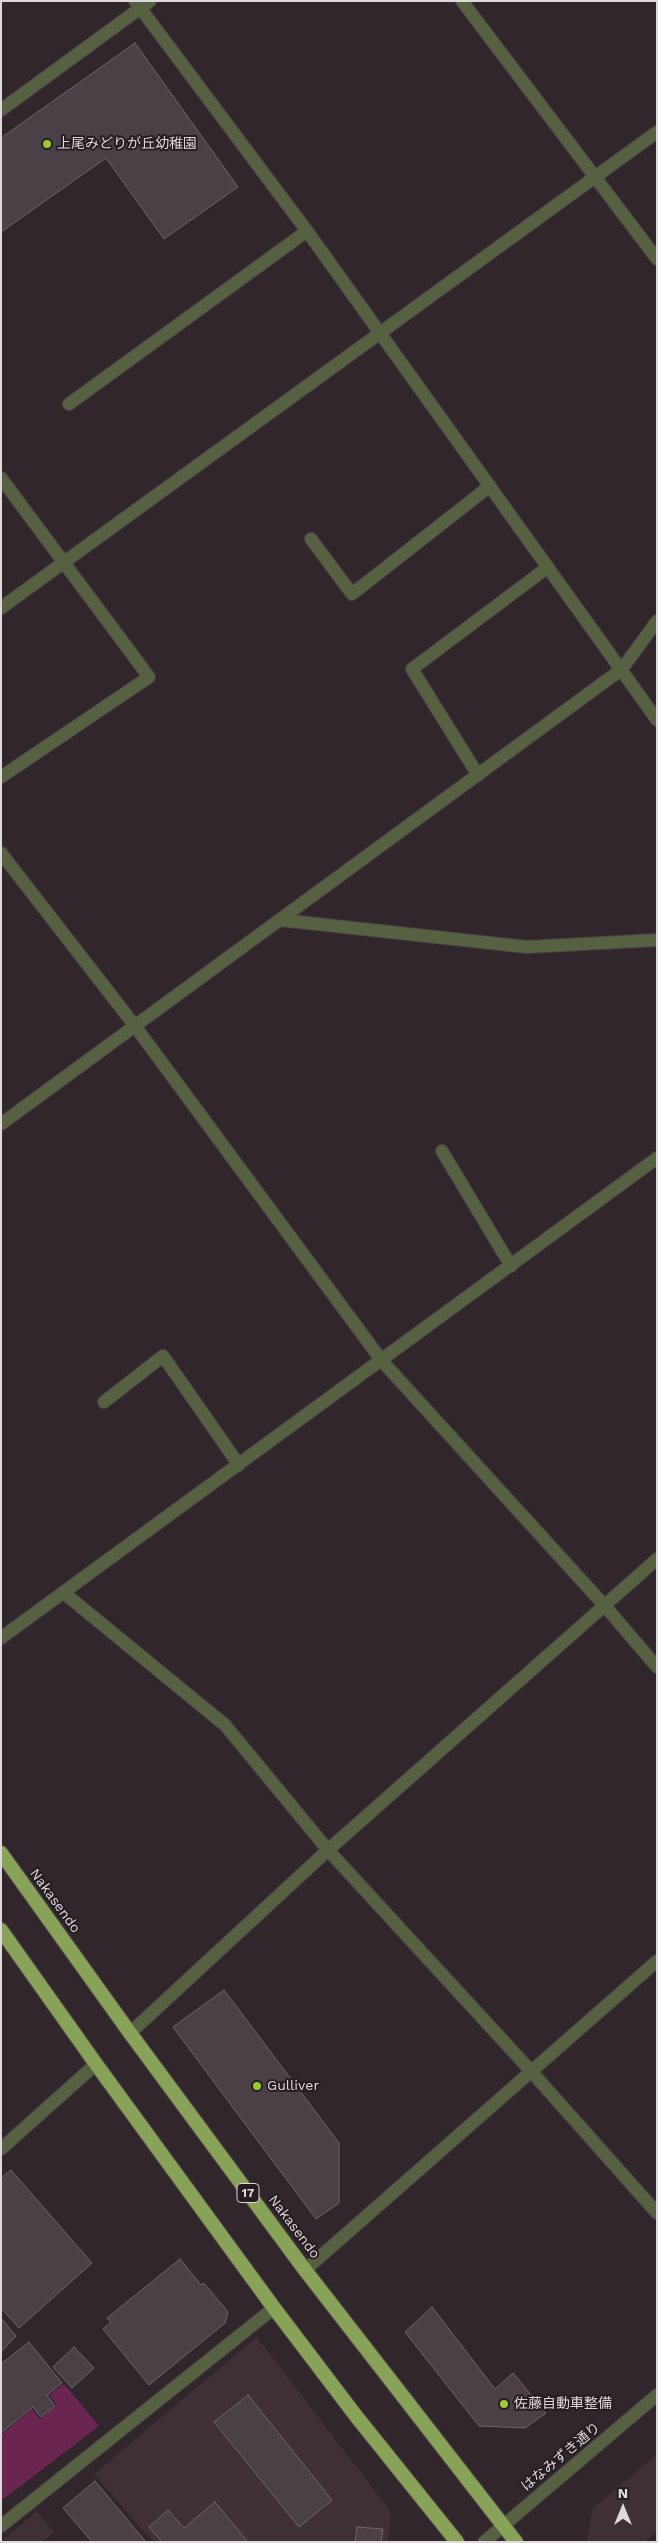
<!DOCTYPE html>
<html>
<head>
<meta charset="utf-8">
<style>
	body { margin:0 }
	#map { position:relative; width:658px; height:2543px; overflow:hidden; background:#30262b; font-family:"Work Sans",sans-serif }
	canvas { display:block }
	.frame { position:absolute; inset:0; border:2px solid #dfd9dc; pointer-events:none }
	.north { position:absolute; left:598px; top:2483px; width:50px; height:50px; -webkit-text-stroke:4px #261d22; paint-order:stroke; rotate:0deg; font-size:14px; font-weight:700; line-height:20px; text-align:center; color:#dfd9dc }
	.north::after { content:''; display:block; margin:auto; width:18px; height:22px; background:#dfd9dc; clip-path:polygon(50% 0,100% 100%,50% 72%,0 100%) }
</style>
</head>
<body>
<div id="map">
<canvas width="658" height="2543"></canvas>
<div class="frame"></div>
<div class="north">N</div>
</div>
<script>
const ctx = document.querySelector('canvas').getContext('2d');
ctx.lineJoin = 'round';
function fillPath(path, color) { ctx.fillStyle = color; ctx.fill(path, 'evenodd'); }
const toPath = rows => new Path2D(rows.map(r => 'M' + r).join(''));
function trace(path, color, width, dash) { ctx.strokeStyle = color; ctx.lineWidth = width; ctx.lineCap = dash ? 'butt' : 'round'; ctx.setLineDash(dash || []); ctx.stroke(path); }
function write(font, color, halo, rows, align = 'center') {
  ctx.font = font + ' "Work Sans","Noto Sans JP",sans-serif'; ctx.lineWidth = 4; ctx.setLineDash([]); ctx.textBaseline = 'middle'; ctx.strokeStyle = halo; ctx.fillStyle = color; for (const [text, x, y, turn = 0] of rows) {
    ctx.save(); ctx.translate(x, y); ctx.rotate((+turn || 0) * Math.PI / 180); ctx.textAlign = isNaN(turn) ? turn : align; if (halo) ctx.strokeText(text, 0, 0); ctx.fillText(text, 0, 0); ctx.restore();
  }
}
fillPath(toPath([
	[257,2337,391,2512,388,2542,153,2542,94,2474],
	[657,2454,657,2531,645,2542,587,2542,592,2509],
	[37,2511,54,2532,43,2542,1,2542]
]), '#3f3038');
fillPath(toPath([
	[64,2384,99,2426,1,2501,1,2435,32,2409,40,2419,57,2405,49,2395]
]), '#6a2651');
const building = toPath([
	[135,43,238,187,164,239,106,158,1,232,1,138,135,43],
	[224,1990,339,2143,339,2203,316,2219,173,2027,224,1990],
	[11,2170,92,2263,19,2328,1,2308,1,2178,11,2170],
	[180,2259,201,2285,204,2283,228,2312,225,2323,149,2385,103,2329,111,2322,107,2318,180,2259],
	[432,2307,495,2389,513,2373,546,2413,525,2428,479,2426,405,2332,432,2307],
	[1,2318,16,2336,1,2352,1,2318],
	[29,2342,62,2383,47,2395,55,2406,41,2417,33,2407,1,2433,1,2364,29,2342],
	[74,2347,94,2368,72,2388,53,2367,74,2347],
	[248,2395,332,2500,299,2527,214,2422,248,2395],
	[95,2481,146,2542,92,2542,63,2508,95,2481],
	[215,2502,248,2542,162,2542,149,2527,168,2510,184,2528,215,2502],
	[357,2527,383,2529,381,2542,355,2542,357,2527]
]);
fillPath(building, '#4a4045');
trace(building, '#70656b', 1);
const service = toPath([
	[69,404,307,231],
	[1,478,149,677,1,777],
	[311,539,352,594,490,486],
	[442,1151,511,1266],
	[104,1402,163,1356,239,1465],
	[64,1593,225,1725,328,1850,530,2070,657,2213],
	[305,2270,657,1961],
	[1,2526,274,2308]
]);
const minor = toPath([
	[135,1,307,231,657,720],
	[1,110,150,1],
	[1,608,657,132],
	[478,775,412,669,548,567],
	[1,853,135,1026,382,1361,604,1605,657,1667],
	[280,920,527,947,657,940],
	[1,1638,657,1158],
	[130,2033,328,1850,657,1559],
	[1,2149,96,2064]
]);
const tertiary = toPath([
	[462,1,657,259],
	[1,1124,622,669,657,621],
	[484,2542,657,2395]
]);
const trunk = toPath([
	[1,1853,130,2033,305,2270,516,2542],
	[1,1930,96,2064,274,2308,356,2416,457,2542]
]);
trace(service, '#4c4347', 14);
trace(minor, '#4c4347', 14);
trace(tertiary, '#4c4347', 14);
trace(trunk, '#4c4347', 16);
trace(service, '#556141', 12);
trace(minor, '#556141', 12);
trace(tertiary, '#556141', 12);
trace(trunk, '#88a257', 14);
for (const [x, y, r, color] of [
	[47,144,5,"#9dca30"],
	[257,2086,5,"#9dca30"],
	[504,2404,5,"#9dca30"]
]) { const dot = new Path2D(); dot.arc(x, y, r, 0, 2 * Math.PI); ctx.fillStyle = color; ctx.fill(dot); trace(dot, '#261d22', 2); }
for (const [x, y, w] of [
	[248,2193,22]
]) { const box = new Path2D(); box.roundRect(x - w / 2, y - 9.5, w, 19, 4); ctx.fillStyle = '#261d22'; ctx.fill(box); trace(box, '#dfd9dc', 1); }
write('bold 12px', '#dfd9dc', null, [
	["17",248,2193]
]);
write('14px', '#dfd9dc', '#261d22', [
	["上尾みどりが丘幼稚園",57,144],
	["Gulliver",267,2086],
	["佐藤自動車整備",514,2404]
], 'left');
write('14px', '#dfd9dc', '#261d22', [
	["Nakasendo",55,1901,54],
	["Nakasendo",294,2227,53],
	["はなみずき通り",561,2457,-40]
]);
</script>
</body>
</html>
